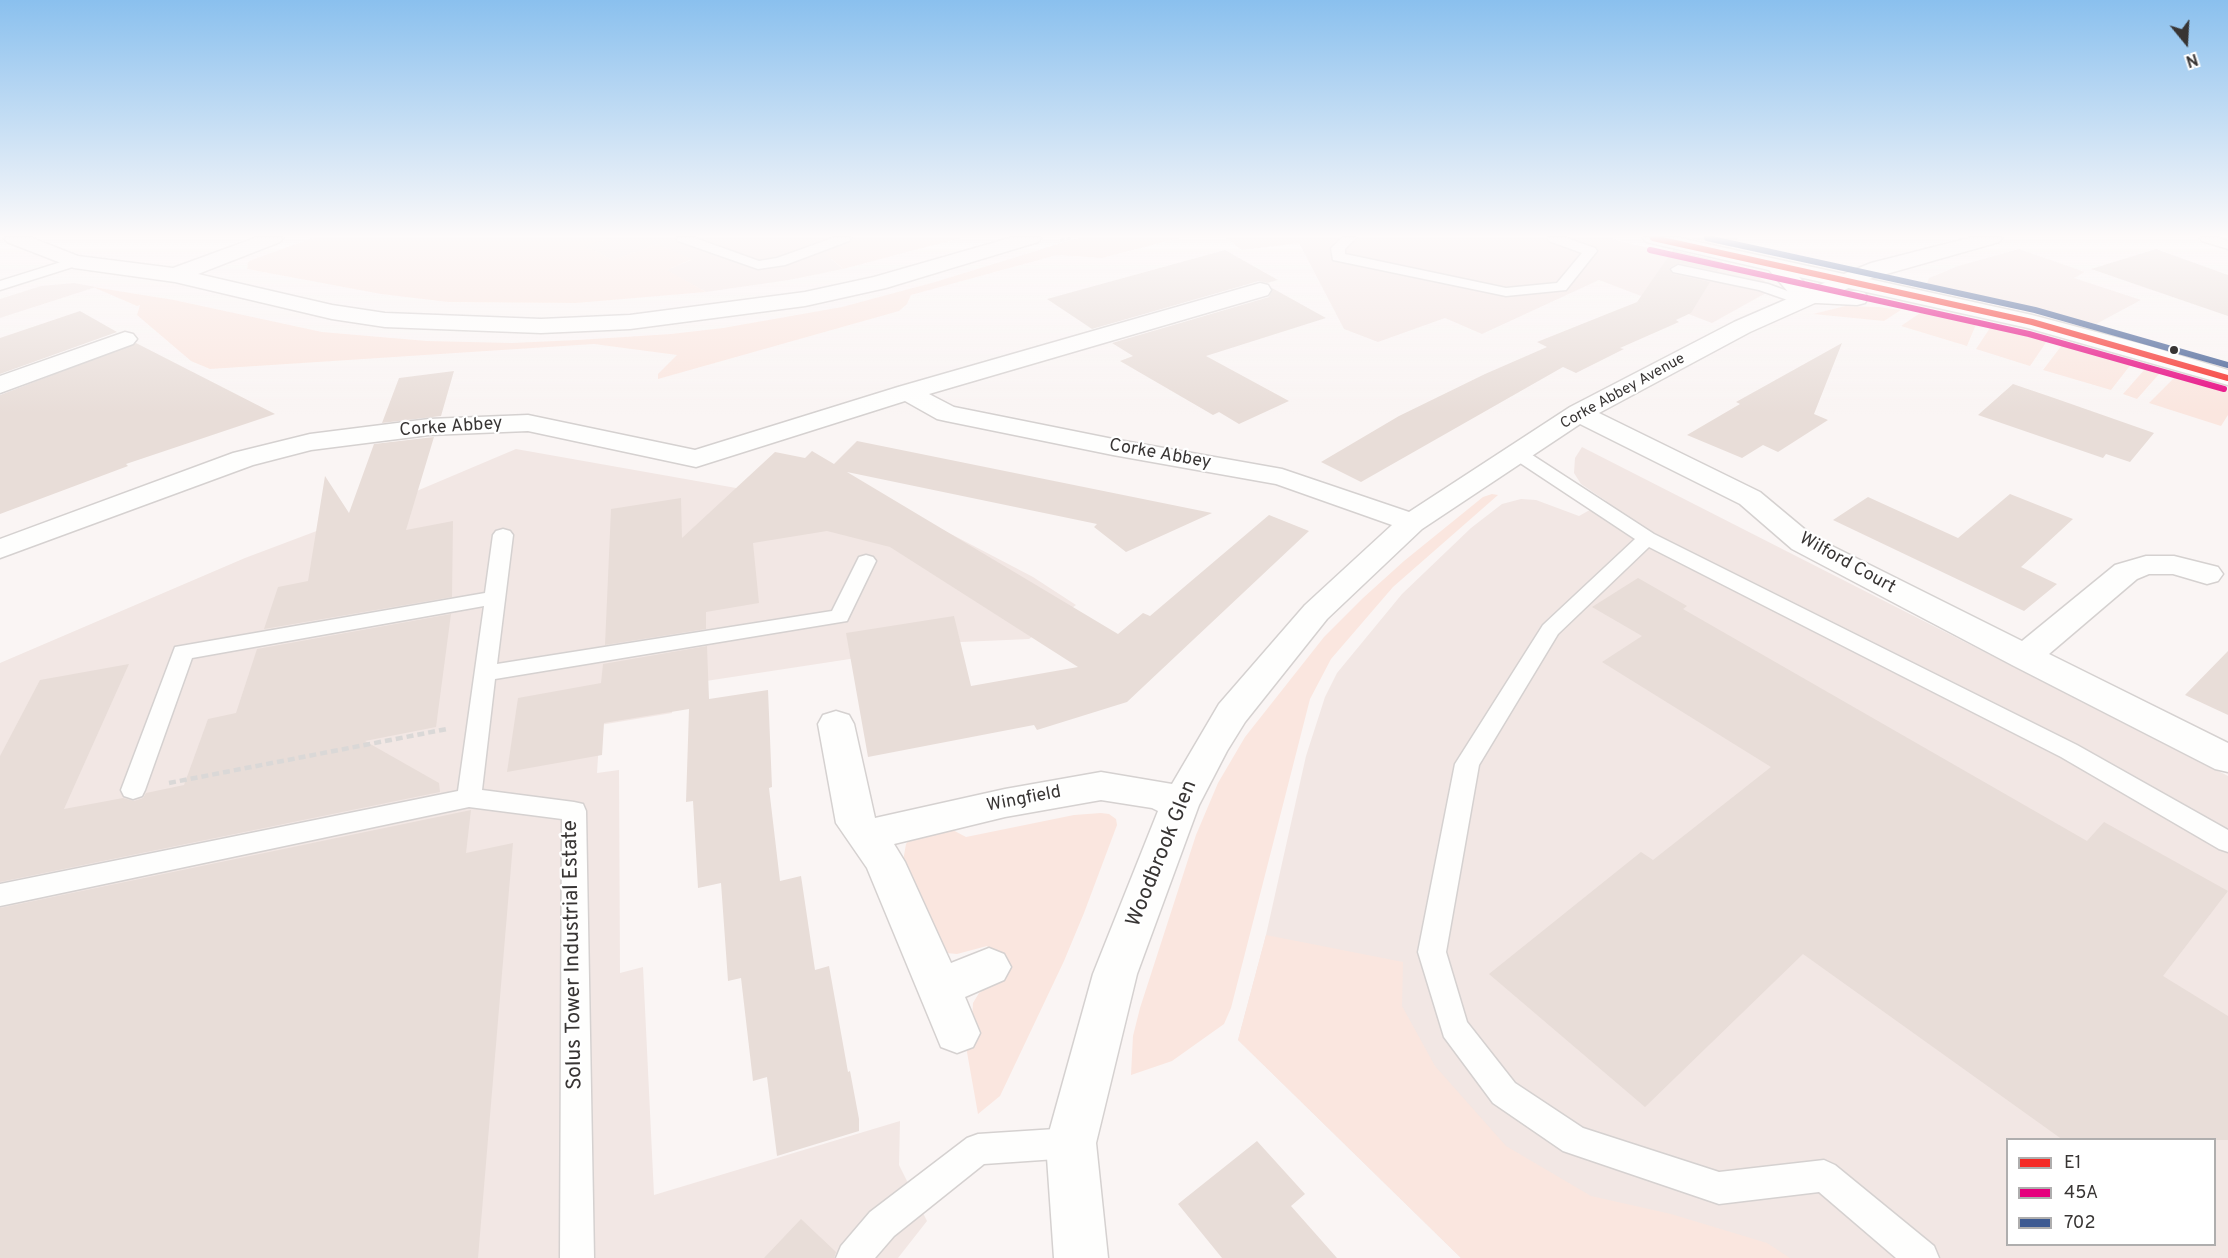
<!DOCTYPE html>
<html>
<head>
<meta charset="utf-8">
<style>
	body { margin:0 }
	#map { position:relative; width:2228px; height:1258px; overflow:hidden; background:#faf5f4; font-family:Overpass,sans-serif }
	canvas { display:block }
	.legend { position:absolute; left:2006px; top:1138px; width:210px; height:108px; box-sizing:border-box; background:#fff; border:2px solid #afaeae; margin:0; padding:8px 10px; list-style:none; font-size:18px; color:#383534 }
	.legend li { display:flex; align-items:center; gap:12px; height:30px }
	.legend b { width:30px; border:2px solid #afaeae }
	.north { position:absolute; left:2156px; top:12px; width:60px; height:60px; -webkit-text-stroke:4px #fff; paint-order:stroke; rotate:162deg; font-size:16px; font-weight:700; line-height:24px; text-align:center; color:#383534 }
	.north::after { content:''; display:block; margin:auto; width:21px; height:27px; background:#383534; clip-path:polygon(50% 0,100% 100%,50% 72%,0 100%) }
</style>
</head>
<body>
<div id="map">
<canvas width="2228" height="1258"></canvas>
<ul class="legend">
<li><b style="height:8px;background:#f52a26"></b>E1</li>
<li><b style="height:8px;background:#e5007d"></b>45A</li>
<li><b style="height:8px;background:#3f5b92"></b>702</li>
</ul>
<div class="north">N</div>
</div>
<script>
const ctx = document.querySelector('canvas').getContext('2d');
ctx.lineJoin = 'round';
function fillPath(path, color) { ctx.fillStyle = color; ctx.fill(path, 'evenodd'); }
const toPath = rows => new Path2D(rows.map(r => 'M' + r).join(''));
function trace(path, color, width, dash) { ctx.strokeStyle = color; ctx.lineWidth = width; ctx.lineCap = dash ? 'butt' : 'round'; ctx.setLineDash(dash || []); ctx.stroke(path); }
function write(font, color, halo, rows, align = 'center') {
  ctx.font = font + ' Overpass,sans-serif'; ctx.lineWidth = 4.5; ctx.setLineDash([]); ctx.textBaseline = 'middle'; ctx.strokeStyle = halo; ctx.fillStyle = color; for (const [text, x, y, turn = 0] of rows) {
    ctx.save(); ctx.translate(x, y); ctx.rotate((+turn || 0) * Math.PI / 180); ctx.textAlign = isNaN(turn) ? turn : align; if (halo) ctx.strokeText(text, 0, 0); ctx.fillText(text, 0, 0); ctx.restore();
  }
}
fillPath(toPath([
	[609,238,862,238,831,259,843,269,789,280,706,292,666,270,691,260,657,244,613,260,584,246],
	[1226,238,1609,238,1757,276,1775,288,1712,323,1599,280,1482,334,1445,318,1378,342,1344,329,1299,243,1242,250],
	[2019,249,2085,272,2074,278,2141,300,2096,324,1937,288,1927,283,1929,278,1958,266]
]), '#f3e6e3');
fillPath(toPath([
	[74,283,96,287,0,318,0,299,41,286],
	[1582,447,2228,776,2228,1258,1461,1258,1238,1040,1266,935,1306,756,1325,697,1337,673,1402,594,1471,528,1502,504,1521,499,1536,500,1579,516,1606,501,1581,484,1574,473,1575,458],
	[2008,1140,2214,1140,2214,1244,2008,1244],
	[516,449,928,522,1033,577,1076,605,1029,639,961,642,706,681,670,697,672,713,600,725,597,773,619,770,620,973,643,967,654,1195,900,1121,899,1165,927,1221,898,1258,0,1258,0,663,245,558,367,512]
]), '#f2e7e4');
fillPath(toPath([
	[313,238,609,238,585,246,613,260,657,244,692,259,667,270,706,292,576,303,448,302,381,294,247,269,248,262,254,259],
	[861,238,960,238,843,269,827,255,831,250],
	[1078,238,1179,238,1102,258,1057,255,911,295,907,304,899,311,658,379,658,374,677,355,594,344,210,369,191,361,137,315,140,305,137,306,93,287,174,300,322,332,427,341,512,343,577,340,671,334,723,328,842,307,935,282],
	[1845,306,1879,307,1901,310,1884,321,1813,314],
	[1920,313,1947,315,1947,317,1969,322,1970,320,1977,322,1967,346,1901,326],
	[1995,326,2042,338,2047,341,2030,366,1976,349,1990,328],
	[2062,345,2083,348,2132,363,2111,390,2043,370],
	[2151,368,2159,371,2159,374,2137,399,2123,394,2145,369],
	[2177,375,2228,391,2228,415,2221,426,2149,403],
	[1492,494,1498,495,1393,587,1331,659,1310,699,1231,1008,1224,1024,1172,1061,1131,1075,1133,1036,1140,1008,1196,835,1218,783,1245,737,1324,637,1363,598,1404,561,1483,497],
	[1101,813,1109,814,1116,819,1117,825,1084,913,1064,961,1000,1096,978,1114,965,1041,972,1020,973,1003,979,993,1002,977,987,946,957,954,946,953,903,861,906,844,911,837,949,828,966,837,1074,815],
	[1266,935,1403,962,1402,1006,1435,1066,1506,1146,1591,1196,1671,1214,1767,1243,1790,1258,1461,1258,1238,1040]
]), '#fae6df');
fillPath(toPath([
	[1689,238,1738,238,1732,247],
	[2156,249,2228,275,2228,316,2091,269],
	[1225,250,1278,280,1267,283,1259,281,1092,329,1047,299],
	[1673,250,1723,262,1717,271,1678,263,1669,268,1673,274,1710,282,1691,313,1676,320,1679,322,1620,348,1624,349,1576,373,1563,367,1361,482,1321,462,1399,416,1485,374,1547,347,1537,342,1637,302],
	[1272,288,1326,318,1206,356,1289,401,1239,424,1219,412,1213,415,1120,361,1133,356,1112,343,1269,297],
	[80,311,117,332,0,374,0,338],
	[136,343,275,414,126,464,128,466,0,514,0,395],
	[1842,343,1814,414,1828,420,1778,452,1763,445,1742,458,1687,435,1740,404,1736,402],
	[454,371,441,416,382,423,399,378],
	[2013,384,2057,399,2154,433,2130,462,2106,454,2103,458,1978,415],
	[434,437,406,530,453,521,452,597,264,629,278,587,308,581,325,476,349,513,374,444],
	[857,441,1212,513,1126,552,1094,527,1097,524,847,472,1118,634,1143,613,1150,616,1269,515,1309,531,1127,702,1037,730,1034,725,868,757,846,633,954,616,971,686,1078,667,890,547,827,531,753,543,759,603,706,612,706,629,605,645,611,509,681,498,682,538,775,452,805,458,812,451,834,464],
	[2010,494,2073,519,2021,567,2057,584,2024,611,1833,520,1868,497,1958,538],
	[1638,578,1687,606,1683,609,2087,841,2104,822,2228,891,2163,976,2228,1016,2228,1140,2063,1140,1803,954,1645,1107,1489,974,1641,852,1653,860,1771,767,1602,662,1642,636,1592,607],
	[451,614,436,727,365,741,439,783,440,792,0,882,0,756,40,680,129,664,64,809,123,798,134,801,143,798,146,793,184,785,208,719,236,713,257,649],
	[707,646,709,699,768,690,772,787,769,788,780,881,801,876,815,970,829,966,848,1072,850,1071,859,1119,859,1131,777,1156,767,1077,753,1081,741,978,728,981,721,883,698,888,693,801,686,802,689,709,604,723,602,755,507,772,518,698,601,683,603,664],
	[2228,651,2228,715,2185,695],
	[471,810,466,853,513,843,478,1258,0,1258,0,908],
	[1257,1141,1305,1194,1291,1206,1337,1258,1222,1258,1178,1204],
	[801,1219,836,1252,834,1258,764,1258]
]), '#e8ddd8');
const lane = toPath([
	[676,238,695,238,759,261,777,258,833,238,851,238,849,241,785,265,758,269,678,241,676,238],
	[1342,238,1356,238,1345,249,1345,254,1506,288,1557,283,1582,253,1549,241,1548,238,1566,238,1595,248,1597,251,1566,290,1506,296,1333,260,1331,248,1342,238],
	[2200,238,2219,238,2228,241,2228,249,2202,241,2200,238],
	[74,258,81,262,79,265,0,290,0,281,74,258],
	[1678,265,1768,284,1804,297,1806,300,1799,304,1759,290,1673,272,1671,269,1678,265],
	[1517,448,1523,449,1654,534,2077,745,2228,830,2228,852,2219,849,2061,757,1649,547,1558,634,1479,765,1446,952,1467,1022,1515,1083,1583,1128,1719,1172,1824,1160,1835,1165,1934,1246,1939,1258,1896,1258,1819,1192,1719,1204,1563,1151,1493,1103,1444,1037,1418,952,1455,764,1543,625,1635,539,1511,457,1508,453,1511,449,1517,448],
	[503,529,510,531,513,535,497,664,832,611,859,557,866,555,873,557,876,561,847,621,495,679,482,790,574,802,583,804,586,811,594,1258,560,1258,562,819,469,807,0,906,0,884,458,791,484,606,192,658,145,790,142,796,133,799,124,796,121,790,175,647,485,593,493,535,496,531,503,529],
	[1071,1128,1082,1132,1087,1143,1082,1154,1071,1158,984,1164,894,1236,875,1258,836,1258,841,1246,870,1212,967,1138,978,1134,1071,1128]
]);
const street = toPath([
	[4,238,32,238,78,256,173,268,255,238,283,238,280,242,198,274,332,305,385,313,541,319,630,315,805,292,874,277,1010,238,1041,238,1038,242,886,288,805,306,630,329,541,333,385,327,332,319,175,282,74,268,7,242,4,238],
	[1845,274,1853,276,1856,281,1853,286,1750,332,1599,413,1760,492,1814,537,2022,641,2115,565,2146,556,2174,556,2218,567,2223,574,2218,581,2207,584,2173,574,2149,574,2137,579,2049,654,2228,743,2228,772,2215,769,2012,665,1792,549,1740,504,1580,424,1422,529,1327,619,1245,722,1227,751,1199,805,1137,974,1096,1143,1108,1258,1054,1258,1046,1143,1093,974,1158,811,1152,808,1101,800,1005,817,894,844,905,862,951,963,989,948,1004,954,1011,967,1004,980,965,997,980,1033,973,1047,957,1053,941,1047,867,868,836,823,818,724,823,715,836,711,849,715,854,724,875,818,1005,789,1101,772,1172,784,1219,704,1305,605,1392,525,1276,484,1113,455,946,421,937,419,905,401,696,467,528,431,429,435,311,450,253,465,0,558,0,539,233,453,310,434,429,419,528,415,695,450,898,387,1260,283,1268,285,1271,290,1268,295,929,394,954,407,1113,439,1282,469,1409,512,1570,407,1734,322,1845,274],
	[125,332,133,334,137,339,133,344,0,393,0,376,125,332]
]);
const secondary = toPath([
	[1643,238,1680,238,1844,274,1871,263,1969,238,2002,238,1999,242,1869,279,2032,315,2149,346,2228,370,2228,385,2028,328,1799,277,1811,290,1857,291,1865,293,1868,298,1865,303,1857,305,1797,302,1769,270,1646,242,1643,238]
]);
trace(lane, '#d5d1d0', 3);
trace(street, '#d5d1d0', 3);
trace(secondary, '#d5d1d0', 3);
trace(toPath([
	[1060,241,1071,238]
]), '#dad8d7', 3, [4.5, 2]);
trace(toPath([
	[169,783,447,729]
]), '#dad8d7', 4.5, [7, 4]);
fillPath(lane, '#fefefd');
fillPath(street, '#fefefd');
fillPath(secondary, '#fefefd');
trace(toPath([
	[1653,238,2032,322,2228,378]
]), '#f52a26', 6);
trace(toPath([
	[1650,250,2029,334,2224,389]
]), '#e5007d', 6);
trace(toPath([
	[1707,238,2035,310,2228,365]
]), '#3f5b92', 6);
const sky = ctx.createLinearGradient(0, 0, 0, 414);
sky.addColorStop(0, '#8ac0ee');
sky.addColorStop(0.57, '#fdfafa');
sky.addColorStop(1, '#fdfafa00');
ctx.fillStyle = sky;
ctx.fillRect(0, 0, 2228, 414);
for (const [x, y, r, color] of [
	[2174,350,5,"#383534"]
]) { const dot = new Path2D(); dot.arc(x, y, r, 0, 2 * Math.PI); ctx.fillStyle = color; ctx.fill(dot); trace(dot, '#fff', 2); }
write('15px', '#383534', '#fff', [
	["Corke Abbey Avenue",1623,392,-29]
]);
write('18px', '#383534', '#fff', [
	["Corke Abbey",451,428,-4],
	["Corke Abbey",1160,455,10],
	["Wilford Court",1847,564,29],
	["Wingfield",1024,800,-11]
]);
write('21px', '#383534', '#fff', [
	["Woodbrook Glen",1163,854,-68],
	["Solus Tower Industrial Estate",574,955,-91]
]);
</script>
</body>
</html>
